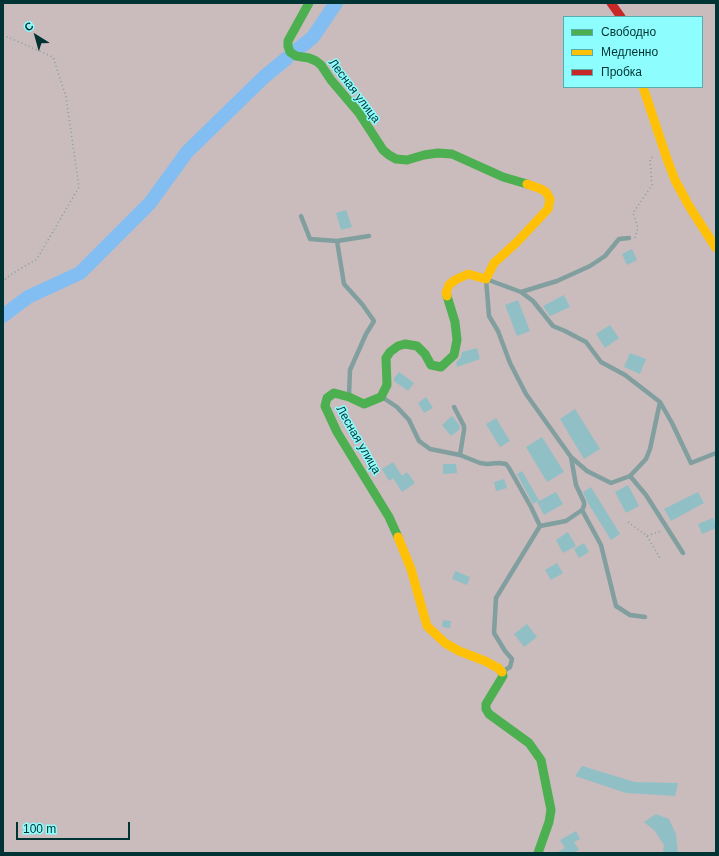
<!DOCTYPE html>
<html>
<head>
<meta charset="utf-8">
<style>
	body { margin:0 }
	#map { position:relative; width:719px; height:856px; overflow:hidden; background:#98d6d6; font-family:Arial,sans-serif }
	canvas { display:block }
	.frame { position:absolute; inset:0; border:4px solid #003434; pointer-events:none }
	.legend { position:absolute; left:563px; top:16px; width:140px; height:72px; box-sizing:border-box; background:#8dfdfd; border:1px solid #55adad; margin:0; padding:5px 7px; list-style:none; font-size:12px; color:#003434 }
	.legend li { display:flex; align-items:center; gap:8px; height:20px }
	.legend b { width:20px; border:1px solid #55adad }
	.north { position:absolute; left:16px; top:16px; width:40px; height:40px; -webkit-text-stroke:3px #8dfdfd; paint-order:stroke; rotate:323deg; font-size:11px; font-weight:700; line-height:16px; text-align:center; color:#003434 }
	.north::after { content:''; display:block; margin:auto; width:14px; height:18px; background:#003434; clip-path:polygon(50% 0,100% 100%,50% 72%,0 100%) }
	.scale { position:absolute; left:16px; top:822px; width:114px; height:18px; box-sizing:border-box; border:2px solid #003434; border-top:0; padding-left:5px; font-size:12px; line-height:14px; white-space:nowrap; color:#003434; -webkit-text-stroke:3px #8dfdfd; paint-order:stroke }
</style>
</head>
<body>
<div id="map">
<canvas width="719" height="856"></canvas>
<div class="frame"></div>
<ul class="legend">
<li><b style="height:5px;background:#4caf50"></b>Свободно</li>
<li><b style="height:5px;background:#ffc107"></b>Медленно</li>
<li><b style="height:5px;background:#c62828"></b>Пробка</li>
</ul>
<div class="north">С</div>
<div class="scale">100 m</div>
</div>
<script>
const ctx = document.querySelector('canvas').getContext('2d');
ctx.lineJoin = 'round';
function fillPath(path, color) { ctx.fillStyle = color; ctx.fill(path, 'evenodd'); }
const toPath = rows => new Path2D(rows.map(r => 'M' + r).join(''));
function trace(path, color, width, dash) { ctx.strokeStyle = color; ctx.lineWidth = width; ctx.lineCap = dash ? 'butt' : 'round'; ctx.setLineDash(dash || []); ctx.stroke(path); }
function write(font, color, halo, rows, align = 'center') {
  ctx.font = font + ' Arial,sans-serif'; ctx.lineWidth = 3; ctx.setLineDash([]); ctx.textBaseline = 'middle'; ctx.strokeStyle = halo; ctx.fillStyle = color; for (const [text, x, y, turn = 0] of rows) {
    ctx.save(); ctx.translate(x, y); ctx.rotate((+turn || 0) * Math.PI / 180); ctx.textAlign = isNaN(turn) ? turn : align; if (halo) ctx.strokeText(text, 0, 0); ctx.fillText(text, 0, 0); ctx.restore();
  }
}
fillPath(toPath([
	[3,3,716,3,716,853,3,853],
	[564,17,702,17,702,87,564,87]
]), '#cabbbd');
trace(toPath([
	[298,49,313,37,336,3],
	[3,316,28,297,80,273,150,203,187,152,264,77,287,58]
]), '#83bef2', 14);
fillPath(toPath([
	[346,210,352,227,341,230,336,213],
	[632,249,637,260,627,265,622,254],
	[564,295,570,307,550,316,543,306],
	[518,300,530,331,517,336,505,305],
	[610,325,619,338,605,348,596,334],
	[477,348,480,359,457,367,456,363,461,357,462,352],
	[630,353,646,359,640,374,624,367],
	[399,372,414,383,408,391,394,381,394,378],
	[426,397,433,408,424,413,418,403],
	[575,409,600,449,584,459,560,419],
	[452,416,460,426,460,429,451,436,442,425],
	[496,418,510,441,500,447,486,424],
	[542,437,564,472,547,482,526,447],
	[393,462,402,476,407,472,415,483,402,492,393,478,389,481,382,469],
	[443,464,456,464,457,473,443,474],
	[522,471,539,500,533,504,517,474],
	[504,479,507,488,496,491,494,482],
	[628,485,639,506,626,513,615,492],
	[591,487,620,534,611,540,588,503,583,492],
	[556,492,563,504,544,515,537,502],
	[698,492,704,503,671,521,664,509],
	[713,518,716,525,716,528,702,534,698,524],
	[568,532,576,546,563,553,556,540],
	[584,543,589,552,579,558,574,549],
	[557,563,563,573,551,580,545,570],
	[455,571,470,577,467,585,452,579],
	[443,620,451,621,450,628,442,627],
	[527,624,537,637,524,647,514,634],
	[582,766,635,782,678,783,675,796,626,793,575,776],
	[656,814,669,819,676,834,678,853,663,853,664,845,655,831,644,822],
	[576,831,580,839,574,842,579,850,573,853,556,853,565,848,560,840]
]), '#90c0c5');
trace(toPath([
	[3,35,53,57,66,97,79,187,37,259,10,275,3,281],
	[635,238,638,228,633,213,652,185,650,160,653,156],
	[628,522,647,536,661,531],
	[647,536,660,558]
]), '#7e9f9f', 1.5, [1, 3]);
trace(toPath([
	[301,216,310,239,337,241],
	[521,292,557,281,590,266,605,256,619,239,629,238],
	[349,395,350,370,366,334,374,321,362,304,344,284,337,241,369,236],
	[382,397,397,407,409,420,419,441,430,449,460,455],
	[454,407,464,426,464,430,460,455,480,463,487,464,499,463,506,464,509,468,531,507,540,526,496,598,494,633,505,651,512,659,510,667,502,672],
	[571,457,587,471,611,483,630,476,646,459,650,449,660,402],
	[630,476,646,495,683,553],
	[582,510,601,545,616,606,630,615,645,617],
	[540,526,566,521,582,510,584,506,584,502,576,485,571,457,526,394,510,363,498,331,489,316,486,279,521,292,533,301,553,326,565,331,586,342,601,362,625,375,660,402,672,423,691,463,716,453]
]), '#809f9e', 4.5);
trace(toPath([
	[309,3,288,41,288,46,290,52,296,56,309,58,316,61,321,65,331,80,359,113,383,150,389,155,396,159,407,160,424,155,438,153,452,154,503,177,527,184],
	[398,537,389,517,337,432,325,406,327,398,334,393,349,397,364,404,381,397,387,385,386,358,390,352,398,346,405,344,417,346,425,354,431,365,441,367,454,355,457,340,455,322,447,296],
	[502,672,503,676,486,704,486,709,489,714,529,743,541,760,551,810,549,822,538,853]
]), '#4caf50', 9);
trace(toPath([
	[643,87,666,156,675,180,689,206,716,248],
	[447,296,446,293,449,285,455,280,468,274,486,279,494,263,517,242,548,209,550,199,546,192,541,189,527,184],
	[398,537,411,569,427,626,445,643,459,651,485,661,498,668,502,672]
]), '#ffc107', 9);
trace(toPath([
	[611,3,621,17]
]), '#c62828', 9);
write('12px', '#003434', '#8dfdfd', [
	["Лесная улица",354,91,53],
	["Лесная улица",358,440,60]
]);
</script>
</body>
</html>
